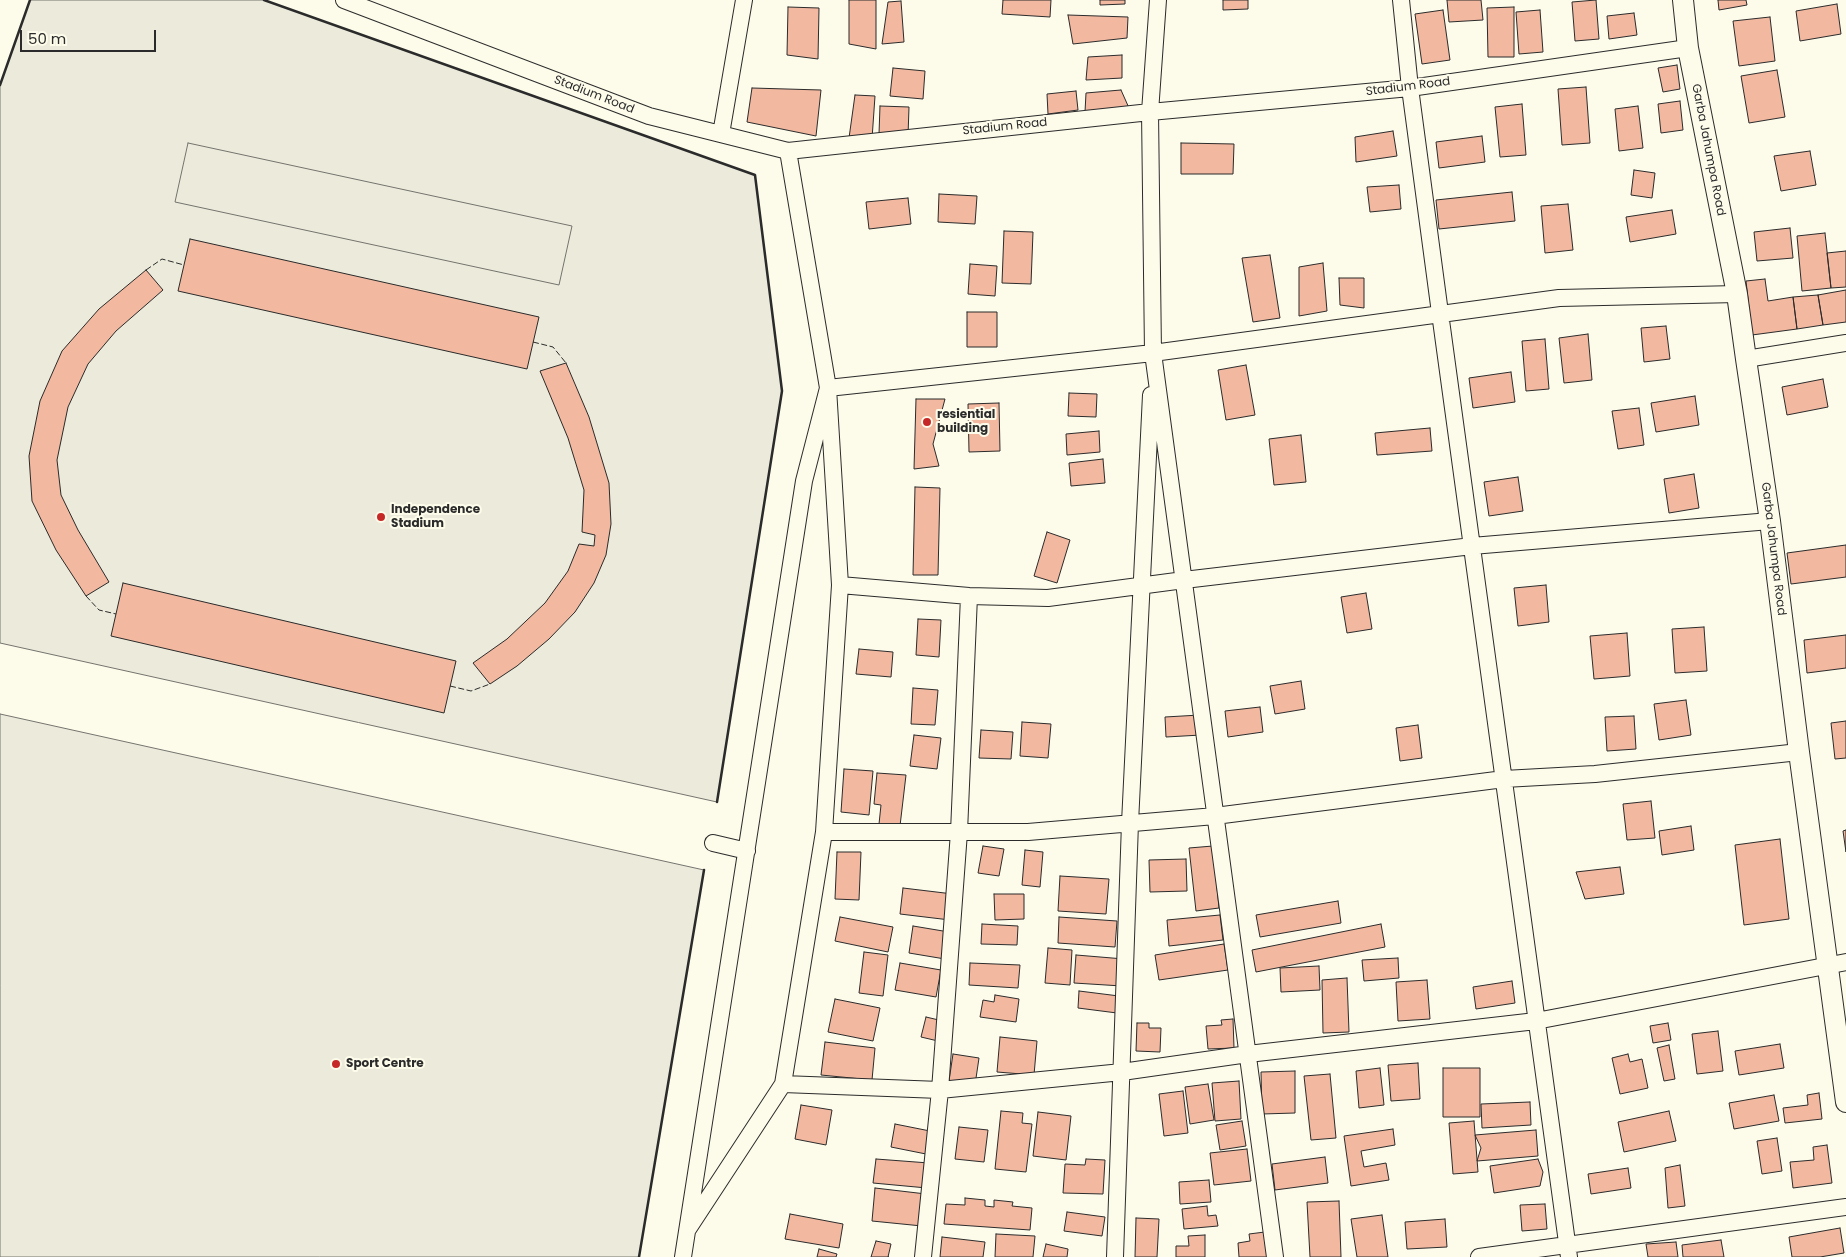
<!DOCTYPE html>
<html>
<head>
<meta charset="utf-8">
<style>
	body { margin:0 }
	#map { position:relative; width:1846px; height:1257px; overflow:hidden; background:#fdfbea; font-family:Poppins,sans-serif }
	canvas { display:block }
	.scale { position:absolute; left:20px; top:30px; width:136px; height:22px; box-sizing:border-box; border:2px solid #2b2b2b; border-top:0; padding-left:6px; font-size:15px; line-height:18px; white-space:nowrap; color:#2b2b2b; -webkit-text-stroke:4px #fdfbea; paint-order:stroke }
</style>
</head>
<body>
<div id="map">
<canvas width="1846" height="1257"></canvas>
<div class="scale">50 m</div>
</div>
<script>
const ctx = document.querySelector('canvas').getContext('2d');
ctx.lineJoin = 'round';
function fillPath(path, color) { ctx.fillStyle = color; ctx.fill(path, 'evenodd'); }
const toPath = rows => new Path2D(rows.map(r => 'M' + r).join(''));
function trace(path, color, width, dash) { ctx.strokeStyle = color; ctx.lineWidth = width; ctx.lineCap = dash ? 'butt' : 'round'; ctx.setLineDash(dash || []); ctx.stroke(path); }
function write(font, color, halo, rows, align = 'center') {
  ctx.font = font + ' Poppins,sans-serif'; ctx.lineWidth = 4; ctx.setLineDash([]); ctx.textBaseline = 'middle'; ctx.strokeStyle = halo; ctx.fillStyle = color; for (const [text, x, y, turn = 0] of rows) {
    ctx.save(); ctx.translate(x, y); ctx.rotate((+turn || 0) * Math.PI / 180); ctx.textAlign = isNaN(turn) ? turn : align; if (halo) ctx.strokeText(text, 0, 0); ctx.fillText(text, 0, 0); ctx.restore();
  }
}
const green = toPath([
	[30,0,264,0,755,175,782,391,717,802,0,643,0,85,30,0],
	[0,714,704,870,639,1257,0,1257,0,714]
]);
fillPath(green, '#ecebdb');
trace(green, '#74746e', 1);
const parking = toPath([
	[188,143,572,226,559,285,175,202,188,143]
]);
fillPath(parking, '#eceadb');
trace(parking, '#74746e', 1);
const building = toPath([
	[849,0,876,0,876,49,849,44,849,0],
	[1003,0,1051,0,1050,17,1002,14,1003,0],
	[1100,0,1125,0,1125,4,1100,5,1100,0],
	[1223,0,1248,0,1248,9,1223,10,1223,0],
	[1447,0,1481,0,1483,20,1449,22,1447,0],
	[1596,0,1599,39,1575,41,1572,2,1596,0],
	[1718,0,1746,0,1747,5,1719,10,1718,0],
	[901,1,904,42,882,44,888,2,901,1],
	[1837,4,1841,34,1800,41,1796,11,1837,4],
	[788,7,819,8,818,59,787,55,788,7],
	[1514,7,1514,57,1488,57,1487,8,1514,7],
	[1443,10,1450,60,1422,64,1415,14,1443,10],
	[1540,10,1543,52,1519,54,1516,12,1540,10],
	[1634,13,1637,35,1609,39,1607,16,1634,13],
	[1068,15,1128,17,1127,38,1073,44,1068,15],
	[1770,17,1775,61,1739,66,1733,21,1770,17],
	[1122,55,1122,78,1086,80,1088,57,1122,55],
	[1677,65,1680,89,1663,92,1658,68,1677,65],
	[893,68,925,71,923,99,890,96,893,68],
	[1777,70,1785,117,1749,123,1741,76,1777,70],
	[1586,87,1590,143,1562,145,1558,89,1586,87],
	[752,88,821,90,816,136,747,122,752,88],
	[1121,90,1129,108,1085,112,1086,93,1121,90],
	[1076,91,1078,110,1048,114,1047,94,1076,91],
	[855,95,875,96,872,139,849,138,855,95],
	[1680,101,1683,130,1661,133,1658,104,1680,101],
	[1522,104,1526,155,1500,157,1495,107,1522,104],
	[880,106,909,107,908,136,879,134,880,106],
	[1638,106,1643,148,1619,151,1615,109,1638,106],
	[1393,131,1397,156,1356,162,1355,137,1393,131],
	[1482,136,1485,162,1439,168,1436,142,1482,136],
	[1181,143,1234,144,1233,174,1181,174,1181,143],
	[1810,151,1816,185,1781,191,1774,156,1810,151],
	[1634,170,1655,173,1652,198,1631,195,1634,170],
	[1399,185,1401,209,1370,212,1367,187,1399,185],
	[1512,192,1515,221,1439,229,1436,200,1512,192],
	[939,194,977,196,975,224,938,222,939,194],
	[908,198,911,224,869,229,866,202,908,198],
	[1568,204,1573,250,1545,253,1541,206,1568,204],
	[1672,210,1676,234,1630,242,1626,217,1672,210],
	[1790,228,1793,258,1757,261,1754,232,1790,228],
	[1004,231,1033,232,1031,284,1002,283,1004,231],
	[1825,233,1831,288,1802,291,1797,236,1825,233],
	[190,239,539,317,527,369,178,291,190,239],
	[1846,251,1846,287,1831,288,1827,253,1846,251],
	[1270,255,1280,318,1253,322,1242,258,1270,255],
	[1323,263,1327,311,1299,316,1299,267,1323,263],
	[970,264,997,266,995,296,968,294,970,264],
	[146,270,163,290,116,331,88,364,68,407,57,460,61,495,78,530,109,582,86,596,56,550,32,501,29,456,40,401,62,351,99,309,146,270],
	[1339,278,1364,278,1364,308,1340,305,1339,278],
	[1765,279,1768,301,1793,297,1797,329,1752,335,1746,281,1765,279],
	[1846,290,1846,322,1823,325,1818,295,1846,290],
	[1818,295,1823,325,1797,329,1793,297,1818,295],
	[967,312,997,312,997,347,967,347,967,312],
	[1666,326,1670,359,1644,362,1641,328,1666,326],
	[1588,334,1592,380,1564,383,1559,338,1588,334],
	[1545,339,1549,389,1526,391,1522,341,1545,339],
	[566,363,589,417,609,483,611,524,606,555,594,583,575,612,549,639,517,666,490,684,473,663,507,639,545,603,568,571,579,544,594,546,595,535,582,532,584,490,568,438,540,371,566,363],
	[1246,365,1255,415,1226,420,1218,370,1246,365],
	[1511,372,1515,402,1473,408,1469,378,1511,372],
	[1823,379,1828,407,1787,415,1782,387,1823,379],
	[1069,393,1097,394,1096,417,1068,416,1069,393],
	[1695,396,1699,425,1656,432,1651,403,1695,396],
	[916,399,945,399,933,444,939,466,914,469,916,399],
	[999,403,1000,451,969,452,968,404,999,403],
	[1639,408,1644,445,1618,449,1612,411,1639,408],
	[1430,428,1432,451,1377,455,1375,433,1430,428],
	[1099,431,1100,452,1067,455,1066,434,1099,431],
	[1301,435,1306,482,1274,485,1269,439,1301,435],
	[1103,459,1105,483,1071,486,1069,463,1103,459],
	[1694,474,1699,508,1669,513,1664,479,1694,474],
	[1518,477,1523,511,1489,516,1484,482,1518,477],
	[915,487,940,488,938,575,913,575,915,487],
	[1047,532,1070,540,1057,583,1034,576,1047,532],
	[1846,545,1846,577,1791,584,1787,553,1846,545],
	[123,583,456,661,444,713,111,636,123,583],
	[1546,585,1549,622,1518,626,1514,588,1546,585],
	[1366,593,1372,629,1347,633,1341,597,1366,593],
	[918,619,941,620,939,657,916,655,918,619],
	[1704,627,1707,671,1675,673,1672,629,1704,627],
	[1627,633,1630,676,1594,679,1590,636,1627,633],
	[1846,635,1846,668,1807,673,1804,640,1846,635],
	[859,649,893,652,891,677,856,674,859,649],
	[1301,681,1305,709,1275,714,1270,686,1301,681],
	[913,688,938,690,935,725,911,724,913,688],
	[1686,700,1691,735,1659,740,1654,704,1686,700],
	[1260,707,1263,732,1228,737,1225,711,1260,707],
	[1200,715,1201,735,1166,737,1165,717,1200,715],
	[1634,716,1636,749,1607,751,1605,717,1634,716],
	[1846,721,1846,758,1835,759,1831,723,1846,721],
	[1022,722,1051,724,1048,758,1020,756,1022,722],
	[1418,725,1422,758,1400,761,1396,728,1418,725],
	[981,730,1013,732,1011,759,979,758,981,730],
	[914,735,941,738,937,769,910,766,914,735],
	[844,769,873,771,869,815,841,812,844,769],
	[877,773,906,775,900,826,879,824,881,805,874,804,877,773],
	[1651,801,1655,838,1627,840,1623,804,1651,801],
	[1691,826,1694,850,1662,855,1659,831,1691,826],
	[1846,830,1846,852,1843,831,1846,830],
	[1780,839,1789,919,1744,925,1735,845,1780,839],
	[983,846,1004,849,999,876,978,873,983,846],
	[1213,846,1219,908,1196,911,1189,848,1213,846],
	[1025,850,1043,852,1040,887,1022,885,1025,850],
	[837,852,861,852,859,900,835,899,837,852],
	[1186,859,1187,891,1150,892,1149,860,1186,859],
	[1620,867,1624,894,1585,899,1576,872,1620,867],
	[1060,876,1109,879,1106,914,1058,911,1060,876],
	[903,888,953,894,950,920,900,914,903,888],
	[994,894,1024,894,1024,919,995,920,994,894],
	[1338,901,1341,923,1260,937,1256,915,1338,901],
	[1220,915,1223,940,1169,946,1167,920,1220,915],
	[840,917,893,927,888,952,835,941,840,917],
	[1059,917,1117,921,1115,947,1058,943,1059,917],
	[982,924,1018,926,1017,945,981,944,982,924],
	[1381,924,1385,947,1256,972,1252,950,1381,924],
	[913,926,949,932,945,959,909,953,913,926],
	[1224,944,1228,970,1159,980,1155,955,1224,944],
	[1048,948,1072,950,1070,985,1045,983,1048,948],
	[864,952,888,955,883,996,859,993,864,952],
	[1076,955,1124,959,1122,986,1074,983,1076,955],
	[1398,958,1399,978,1364,981,1362,960,1398,958],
	[900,963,941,970,936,997,895,990,900,963],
	[970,963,1020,965,1018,988,969,985,970,963],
	[1319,966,1320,990,1281,992,1280,968,1319,966],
	[1347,978,1349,1032,1323,1033,1322,980,1347,978],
	[1427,980,1430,1019,1398,1021,1396,982,1427,980],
	[1512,981,1515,1003,1476,1009,1473,987,1512,981],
	[1079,991,1119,996,1117,1013,1078,1008,1079,991],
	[995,995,1019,999,1016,1022,980,1017,983,1000,994,1002,995,995],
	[835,999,880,1008,873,1041,828,1032,835,999],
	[926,1017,943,1021,938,1041,921,1037,926,1017],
	[1233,1019,1234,1048,1208,1049,1206,1026,1222,1025,1221,1020,1233,1019],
	[1137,1023,1149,1023,1149,1028,1161,1028,1160,1052,1136,1051,1137,1023],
	[1668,1023,1671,1040,1653,1043,1650,1026,1668,1023],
	[1718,1031,1723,1071,1697,1074,1692,1034,1718,1031],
	[1000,1037,1037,1041,1034,1075,997,1072,1000,1037],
	[825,1042,875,1048,872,1080,821,1075,825,1042],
	[1780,1044,1784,1068,1739,1075,1735,1051,1780,1044],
	[1669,1045,1675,1079,1664,1081,1657,1048,1669,1045],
	[953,1054,979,1058,975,1085,949,1081,953,1054],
	[1628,1054,1630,1062,1642,1059,1648,1088,1620,1094,1612,1058,1628,1054],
	[1418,1063,1420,1099,1391,1101,1388,1065,1418,1063],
	[1380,1068,1384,1105,1359,1108,1356,1071,1380,1068],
	[1443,1068,1480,1068,1480,1117,1443,1117,1443,1068],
	[1295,1071,1295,1113,1262,1114,1261,1072,1295,1071],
	[1330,1074,1336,1138,1311,1140,1304,1076,1330,1074],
	[1239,1081,1241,1119,1215,1121,1212,1083,1239,1081],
	[1208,1084,1214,1120,1190,1124,1185,1087,1208,1084],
	[1183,1091,1188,1133,1164,1136,1159,1094,1183,1091],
	[1819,1093,1822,1119,1785,1123,1783,1108,1808,1105,1807,1095,1819,1093],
	[1774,1095,1779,1121,1734,1129,1729,1103,1774,1095],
	[1530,1102,1531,1125,1482,1128,1481,1104,1530,1102],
	[801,1105,832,1110,826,1145,795,1139,801,1105],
	[1001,1111,1023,1113,1022,1123,1032,1124,1026,1172,995,1169,1001,1111],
	[1669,1111,1676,1141,1624,1152,1618,1122,1669,1111],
	[1038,1112,1071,1116,1066,1160,1033,1156,1038,1112],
	[1242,1121,1246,1146,1220,1150,1216,1125,1242,1121],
	[1474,1121,1478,1172,1453,1174,1449,1123,1474,1121],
	[895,1124,930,1131,926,1154,891,1147,895,1124],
	[959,1127,988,1130,984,1162,955,1159,959,1127],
	[1393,1129,1395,1145,1361,1151,1364,1167,1386,1163,1389,1180,1351,1186,1344,1136,1393,1129],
	[1536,1130,1538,1156,1477,1161,1481,1148,1475,1135,1536,1130],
	[1777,1138,1782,1171,1762,1174,1757,1141,1777,1138],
	[1827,1145,1832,1183,1793,1188,1790,1162,1814,1160,1813,1147,1827,1145],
	[1247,1149,1251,1181,1214,1185,1210,1153,1247,1149],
	[1325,1157,1328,1183,1275,1190,1272,1164,1325,1157],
	[876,1159,929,1163,927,1188,873,1183,876,1159],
	[1086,1159,1105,1160,1103,1194,1063,1193,1065,1164,1085,1165,1086,1159],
	[1538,1159,1543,1172,1540,1186,1494,1193,1490,1166,1538,1159],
	[1680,1165,1685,1206,1668,1208,1665,1168,1680,1165],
	[1628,1168,1631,1188,1591,1194,1588,1174,1628,1168],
	[1209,1180,1211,1202,1180,1204,1179,1182,1209,1180],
	[875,1188,926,1194,922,1226,872,1221,875,1188],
	[965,1198,985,1200,985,1206,994,1207,994,1200,1013,1202,1012,1206,1032,1208,1030,1230,944,1224,946,1204,965,1205,965,1198],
	[1339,1201,1341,1257,1310,1257,1307,1202,1339,1201],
	[1545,1204,1547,1229,1522,1231,1520,1205,1545,1204],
	[1207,1206,1208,1216,1216,1215,1218,1226,1184,1229,1182,1209,1207,1206],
	[1067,1212,1105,1217,1102,1236,1064,1231,1067,1212],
	[790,1214,843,1224,839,1248,785,1239,790,1214],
	[1382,1215,1388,1257,1357,1257,1351,1219,1382,1215],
	[1136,1218,1159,1219,1157,1257,1135,1257,1136,1218],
	[1445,1219,1447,1247,1407,1249,1405,1222,1445,1219],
	[1840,1228,1844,1253,1820,1257,1792,1257,1789,1237,1840,1228],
	[1265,1232,1267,1257,1239,1257,1238,1243,1250,1241,1249,1234,1265,1232],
	[996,1234,1035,1236,1033,1257,995,1257,996,1234],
	[1205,1235,1205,1257,1176,1257,1176,1246,1189,1246,1188,1236,1205,1235],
	[942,1237,985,1242,983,1257,940,1257,942,1237],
	[1721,1240,1724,1257,1683,1257,1682,1245,1721,1240],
	[876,1241,891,1244,888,1257,889,1257,871,1257,876,1241],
	[1676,1242,1678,1257,1648,1257,1646,1244,1676,1242],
	[1046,1244,1068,1249,1067,1257,1043,1257,1046,1244],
	[819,1249,837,1254,836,1257,817,1257,819,1249]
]);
fillPath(building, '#f2b8a0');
trace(building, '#2b2b2b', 1);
const minor = toPath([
	[344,0,649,116,788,151,1150,112,1410,88,1688,48],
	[1158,0,1150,112,1153,353,1275,1257],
	[1401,0,1410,88,1440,313,1569,1257],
	[721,134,744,0],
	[1746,359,1846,343],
	[840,585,969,596,1048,598,1184,580,1472,546,1770,521],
	[824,832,1028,832,1215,816,1504,779,1595,774,1799,752],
	[713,843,747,851],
	[783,1084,940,1090,1122,1072,1248,1054,1536,1021,1846,962],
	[688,1229,783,1084,824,832,840,585,828,388,1153,353,1559,298,1737,294],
	[683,1257,804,481,828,388,788,151],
	[923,1257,940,1090,959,832,969,596],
	[1115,1257,1130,823,1151,395],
	[1479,1257,1846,1207]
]);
const tertiary = toPath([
	[1683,0,1688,48,1737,294,1746,359,1770,521,1799,752,1846,1102]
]);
trace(minor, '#2b2b2b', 18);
trace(tertiary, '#2b2b2b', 22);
trace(minor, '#fdfbea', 16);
trace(tertiary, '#fdfbea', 20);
trace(toPath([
	[146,270,162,259,184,265],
	[533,342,553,347,566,363],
	[86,596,99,610,116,614],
	[450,686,471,691,490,684]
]), '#2b2b2b', 1, [6, 2.5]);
trace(toPath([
	[264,0,755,175,782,391,717,802],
	[0,85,30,0],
	[639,1257,704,870]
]), '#2b2b2b', 2.5);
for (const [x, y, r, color] of [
	[927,422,5,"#c62828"],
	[381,517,5,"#c62828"],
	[336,1064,5,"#c62828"]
]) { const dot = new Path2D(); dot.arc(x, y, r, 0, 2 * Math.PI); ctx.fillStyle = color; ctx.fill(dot); trace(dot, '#fdfbea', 2); }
write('12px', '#2b2b2b', '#fdfbea', [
	["Stadium Road",1408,87,-7],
	["Stadium Road",594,95,21],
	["Stadium Road",1005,127,-6],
	["Garba Jahumpa Road",1708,150,79],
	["Garba Jahumpa Road",1773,549,83]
]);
write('bold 12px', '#2b2b2b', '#fdfbea', [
	["resiential",937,415],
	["building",937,429],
	["Independence",391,510],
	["Stadium",391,524],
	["Sport Centre",346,1064]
], 'left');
</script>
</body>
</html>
